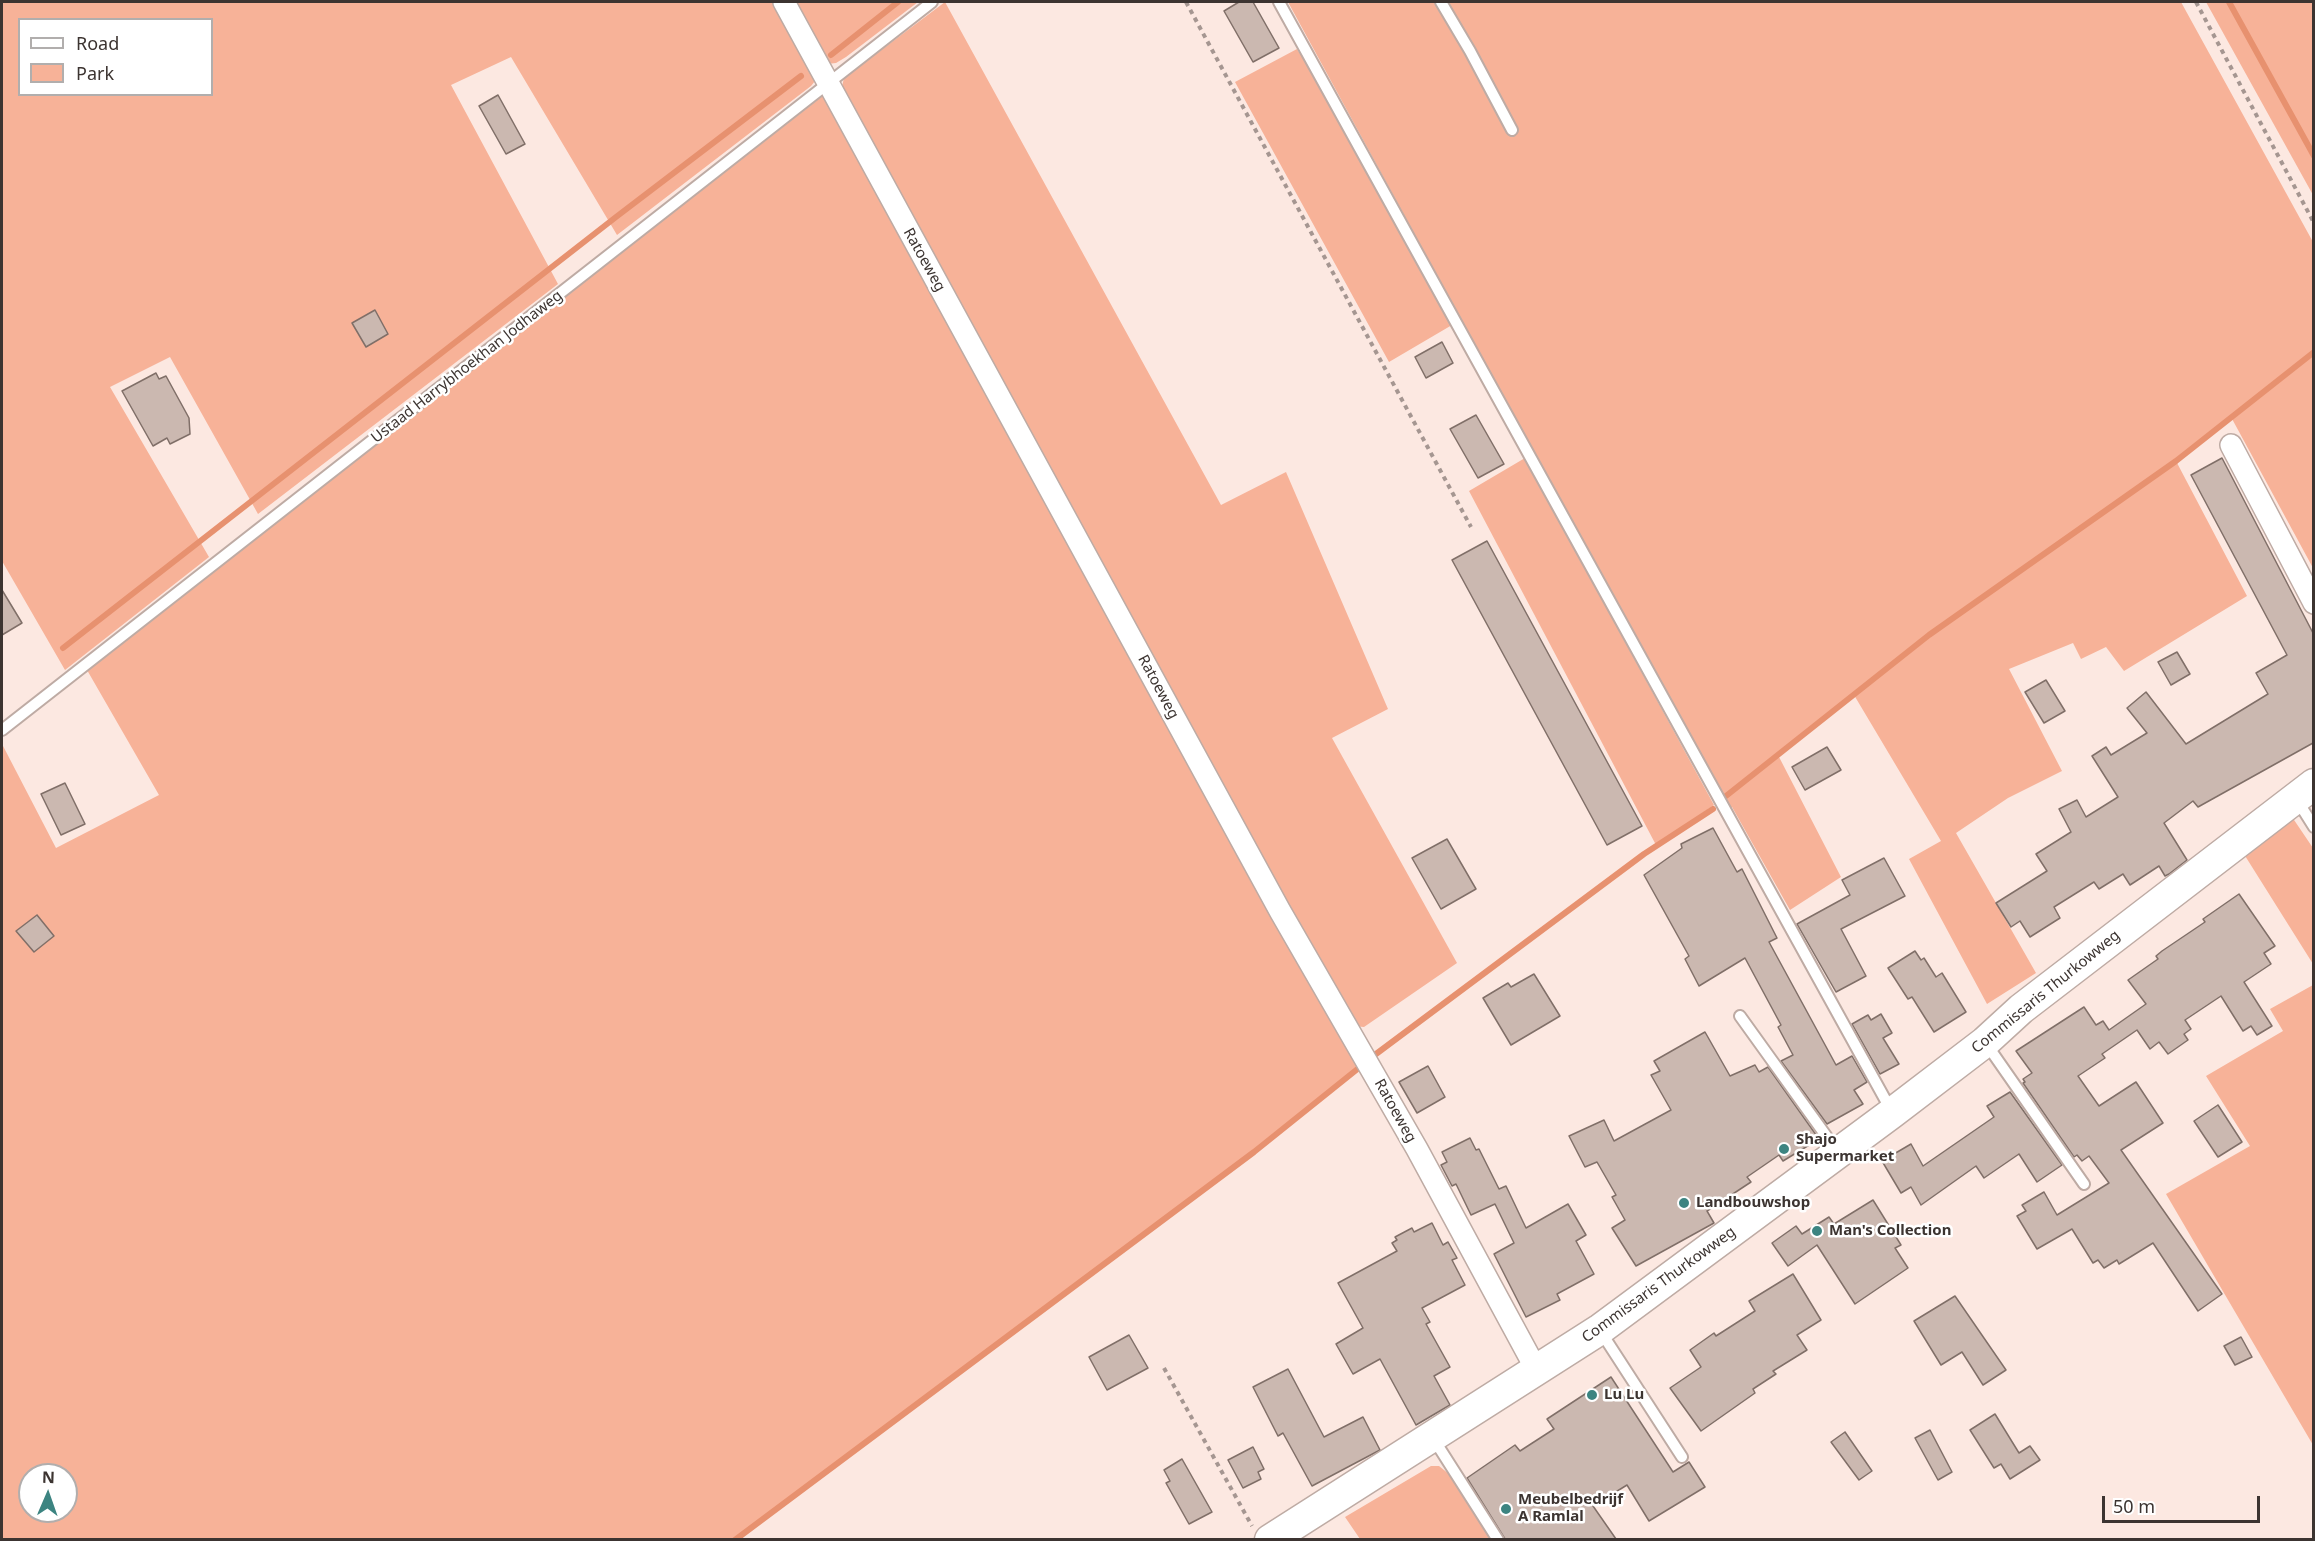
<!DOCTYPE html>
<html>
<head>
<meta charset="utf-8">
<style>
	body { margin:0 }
	#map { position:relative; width:2315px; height:1541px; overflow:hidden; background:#fce8e1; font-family:"Noto Sans",sans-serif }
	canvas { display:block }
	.frame { position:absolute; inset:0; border:3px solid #3c3431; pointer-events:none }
	.legend { position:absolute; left:18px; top:18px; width:195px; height:78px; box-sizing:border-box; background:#fff; border:2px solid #b1aead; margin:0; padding:8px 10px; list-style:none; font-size:18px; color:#3c3431 }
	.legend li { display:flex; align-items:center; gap:12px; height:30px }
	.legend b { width:30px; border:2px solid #b1aead }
	.north { position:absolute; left:18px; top:1463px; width:60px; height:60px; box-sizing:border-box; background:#fff; border:2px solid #b1aead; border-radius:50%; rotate:2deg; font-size:16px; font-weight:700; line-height:24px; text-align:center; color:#3c3431 }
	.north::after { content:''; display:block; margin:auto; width:21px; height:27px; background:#3c8481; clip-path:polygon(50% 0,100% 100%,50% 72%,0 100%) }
	.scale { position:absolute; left:2102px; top:1496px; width:158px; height:27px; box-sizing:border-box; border:3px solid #3c3431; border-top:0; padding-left:8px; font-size:18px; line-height:21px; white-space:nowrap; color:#3c3431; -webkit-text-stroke:4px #fff; paint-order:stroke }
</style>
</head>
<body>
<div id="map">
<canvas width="2315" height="1541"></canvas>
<div class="frame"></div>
<ul class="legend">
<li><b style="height:8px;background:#fff"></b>Road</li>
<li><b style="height:16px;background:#f7b298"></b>Park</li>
</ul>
<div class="north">N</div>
<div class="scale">50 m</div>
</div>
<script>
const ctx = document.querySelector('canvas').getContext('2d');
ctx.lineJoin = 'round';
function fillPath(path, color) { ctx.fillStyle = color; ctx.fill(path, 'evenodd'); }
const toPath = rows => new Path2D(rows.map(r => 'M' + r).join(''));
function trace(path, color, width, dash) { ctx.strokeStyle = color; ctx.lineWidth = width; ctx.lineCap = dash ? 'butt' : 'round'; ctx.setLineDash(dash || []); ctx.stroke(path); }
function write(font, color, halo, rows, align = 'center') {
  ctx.font = font + ' "Noto Sans",sans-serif'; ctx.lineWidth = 5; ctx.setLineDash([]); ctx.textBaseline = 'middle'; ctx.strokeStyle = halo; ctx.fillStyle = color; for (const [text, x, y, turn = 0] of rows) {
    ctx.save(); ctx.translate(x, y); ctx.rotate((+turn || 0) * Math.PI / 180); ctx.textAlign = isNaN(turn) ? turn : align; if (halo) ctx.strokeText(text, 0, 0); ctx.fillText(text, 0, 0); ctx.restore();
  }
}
fillPath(toPath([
	[2,2,776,2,815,73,815,81,811,86,617,235,511,57,451,85,558,284,258,514,170,357,110,387,209,557,65,670,2,561],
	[20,20,212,20,212,94,20,94],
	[790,2,918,2,846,57,836,63,827,64],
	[945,2,1221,505,1286,472,1388,709,1332,738,1457,963,1364,1027,1353,1026,841,91,844,78],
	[1288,2,2181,2,2313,242,2313,568,2231,417,2176,461,2247,596,2124,671,2106,647,2081,659,2073,643,2009,669,2062,771,2008,798,1956,833,2036,973,1987,1004,1909,859,1941,841,1854,695,1778,755,1841,877,1790,910,1732,807,1727,808,1722,799],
	[2206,2,2313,2,2313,195],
	[1297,49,1327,95,1452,325,1389,362,1235,82],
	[825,94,1360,1067,1254,1152,735,1539,2,1539,2,744,56,848,159,795,87,670],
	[30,1475,66,1475,66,1511,30,1511],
	[1525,458,1714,805,1656,845,1469,491],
	[2290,814,2313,848,2313,964,2242,851],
	[2313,985,2313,1445,2166,1194,2250,1146,2206,1076,2283,1031,2270,1009],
	[1431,1466,1439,1466,1454,1478,1493,1539,1360,1539,1345,1517]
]), '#f7b298');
trace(toPath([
	[2229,2,2314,156],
	[831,55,898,2],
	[63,648,616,217,801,76],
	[1726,796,1929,635,2176,461,2314,352],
	[1376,1054,1644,854,1713,809],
	[735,1540,1254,1152,1360,1067]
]), '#e7916f', 6);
const building = toPath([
	[1239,2,1253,2,1279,48,1253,62,1224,11,1239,2],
	[498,95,525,144,506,154,479,106,498,95],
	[375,310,388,334,366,347,352,323,375,310],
	[1442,342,1453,363,1426,378,1415,357,1442,342],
	[156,373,159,379,166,376,189,418,190,434,170,444,167,438,153,446,122,391,156,373],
	[1476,415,1504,464,1478,478,1450,429,1476,415],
	[2222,458,2313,633,2313,743,2198,807,2193,801,2164,823,2187,860,2169,874,2165,876,2159,866,2130,885,2123,874,2099,889,2094,882,2054,907,2060,918,2030,937,2020,921,2011,927,1996,903,2047,871,2036,854,2071,832,2059,809,2077,800,2086,817,2118,797,2092,756,2106,747,2111,755,2147,733,2127,708,2146,692,2186,744,2268,694,2256,673,2287,655,2191,475,2222,458],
	[1487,541,1642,826,1607,845,1452,560,1487,541],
	[2,590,22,623,2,635,2,590],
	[2177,652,2190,674,2171,685,2158,662,2177,652],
	[2046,680,2065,711,2044,723,2025,692,2046,680],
	[1827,747,1841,770,1805,790,1792,767,1827,747],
	[65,783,85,824,61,835,41,794,65,783],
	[1713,828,1737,872,1742,869,1777,938,1769,942,1836,1065,1852,1056,1867,1082,1854,1090,1863,1104,1827,1124,1781,1061,1793,1055,1778,1027,1781,1025,1745,958,1699,986,1685,959,1689,956,1644,875,1682,848,1681,844,1713,828],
	[1447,839,1476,889,1441,909,1412,858,1447,839],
	[1884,858,1905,896,1841,929,1866,976,1836,992,1797,924,1850,895,1842,880,1884,858],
	[2239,894,2275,946,2264,953,2271,964,2244,982,2272,1026,2257,1035,2251,1026,2243,1031,2221,996,2185,1020,2191,1029,2184,1034,2188,1040,2168,1054,2159,1042,2150,1049,2137,1030,2102,1054,2105,1058,2078,1076,2099,1106,2136,1082,2163,1123,2121,1150,2222,1294,2198,1311,2153,1243,2119,1264,2117,1260,2104,1268,2098,1260,2093,1263,2072,1229,2037,1249,2017,1216,2026,1211,2022,1205,2044,1192,2057,1215,2109,1183,2089,1156,2082,1161,2077,1155,2074,1157,2023,1083,2025,1082,2023,1079,2032,1073,2016,1051,2084,1007,2096,1025,2103,1021,2109,1030,2146,1004,2128,980,2158,959,2156,956,2162,951,2205,922,2203,919,2239,894],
	[37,915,54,936,34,952,16,931,37,915],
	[1915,951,1921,960,1924,958,1936,977,1942,973,1966,1012,1934,1032,1912,997,1908,999,1888,968,1915,951],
	[1534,974,1560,1016,1511,1045,1483,998,1508,983,1511,987,1534,974],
	[1881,1014,1892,1033,1883,1038,1899,1064,1880,1074,1852,1024,1868,1015,1871,1020,1881,1014],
	[1705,1032,1730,1076,1755,1065,1759,1072,1768,1067,1819,1139,1783,1161,1779,1155,1747,1177,1751,1182,1707,1211,1714,1223,1636,1266,1612,1228,1625,1220,1612,1197,1616,1195,1597,1162,1585,1167,1569,1136,1604,1120,1614,1141,1671,1110,1651,1075,1660,1071,1654,1061,1705,1032],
	[1428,1066,1445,1097,1417,1113,1399,1082,1428,1066],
	[2010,1092,2062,1165,2037,1182,2019,1154,1984,1178,1976,1166,1921,1205,1911,1187,1901,1193,1882,1161,1911,1144,1923,1166,1994,1117,1987,1106,2010,1092],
	[2218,1105,2242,1142,2218,1157,2194,1121,2218,1105],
	[1470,1138,1476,1150,1479,1149,1499,1189,1506,1186,1526,1228,1568,1204,1586,1235,1576,1241,1594,1274,1557,1294,1560,1300,1526,1317,1494,1254,1514,1243,1495,1204,1471,1215,1456,1184,1452,1186,1441,1165,1447,1162,1442,1152,1470,1138],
	[1873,1200,1901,1245,1895,1248,1908,1268,1855,1304,1817,1245,1788,1266,1772,1243,1796,1226,1802,1234,1829,1217,1834,1224,1873,1200],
	[1432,1223,1443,1245,1448,1242,1457,1258,1452,1260,1465,1285,1422,1308,1430,1322,1426,1324,1450,1367,1434,1376,1450,1405,1416,1425,1380,1359,1353,1374,1336,1344,1363,1328,1338,1283,1397,1251,1392,1243,1397,1240,1395,1237,1412,1228,1414,1232,1432,1223],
	[1793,1274,1821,1320,1797,1335,1807,1350,1773,1371,1776,1374,1753,1389,1755,1393,1701,1431,1670,1388,1701,1367,1690,1350,1714,1333,1716,1336,1755,1311,1749,1301,1793,1274],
	[1955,1296,2006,1370,1983,1385,1962,1352,1941,1365,1914,1321,1955,1296],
	[1129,1335,1148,1368,1107,1390,1089,1357,1129,1335],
	[2241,1337,2252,1357,2235,1365,2224,1346,2241,1337],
	[1288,1369,1324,1437,1363,1417,1380,1450,1312,1486,1283,1433,1278,1436,1253,1387,1288,1369],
	[1611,1377,1673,1472,1689,1462,1705,1487,1649,1521,1627,1485,1593,1506,1616,1539,1505,1539,1467,1478,1515,1445,1520,1451,1554,1429,1547,1419,1611,1377],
	[1995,1414,2019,1453,2030,1446,2040,1460,2010,1479,2001,1464,1994,1468,1970,1430,1995,1414],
	[1930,1430,1952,1472,1938,1480,1915,1438,1930,1430],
	[1845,1432,1872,1471,1859,1480,1831,1442,1845,1432],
	[1253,1447,1264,1469,1258,1472,1261,1479,1243,1488,1228,1460,1253,1447],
	[1182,1459,1212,1512,1189,1524,1166,1483,1170,1481,1164,1470,1182,1459]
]);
fillPath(building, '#cbb8b0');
trace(building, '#806f68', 1.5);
const service = toPath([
	[1279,2,1891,1110],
	[1441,2,1470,51,1512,130],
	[2,730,932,2],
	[2297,800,2314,827],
	[1740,1016,1837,1151],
	[1985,1042,2084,1184],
	[1601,1332,1682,1457],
	[1433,1438,1498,1540]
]);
const minor = toPath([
	[784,2,1280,911,1417,1149,1536,1369],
	[2231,445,2314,603]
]);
const secondary = toPath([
	[1270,1540,1599,1330,1892,1113,1985,1042,2021,1009,2314,784]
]);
trace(service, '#beaba4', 14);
trace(minor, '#beaba4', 24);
trace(secondary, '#beaba4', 33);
trace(toPath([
	[1186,2,1471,527],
	[2196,2,2314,223],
	[1164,1368,1252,1526]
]), '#a59691', 4, [4.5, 4.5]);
trace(service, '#fff', 10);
trace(minor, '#fff', 21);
trace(secondary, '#fff', 30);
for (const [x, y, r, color] of [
	[1784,1149,6,"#3c8481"],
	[1684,1203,6,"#3c8481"],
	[1817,1231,6,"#3c8481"],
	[1592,1395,6,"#3c8481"],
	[1506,1509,6,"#3c8481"]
]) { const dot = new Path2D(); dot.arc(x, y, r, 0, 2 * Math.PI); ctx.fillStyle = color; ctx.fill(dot); trace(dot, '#fff', 2); }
write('15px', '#3c3431', '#fff', [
	["Ratoeweg",924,260,61],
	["Ustaad Harrybhoekhan Jodhaweg",467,367,-38],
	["Ratoeweg",1158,687,62],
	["Commissaris Thurkowweg",2046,992,-39],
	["Ratoeweg",1395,1111,61],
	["Commissaris Thurkowweg",1659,1285,-36]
]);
write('bold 15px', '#3c3431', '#fff', [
	["Shajo",1796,1140],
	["Supermarket",1796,1157],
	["Landbouwshop",1696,1203],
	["Man's Collection",1829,1231],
	["Lu Lu",1604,1395],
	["Meubelbedrijf",1518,1500],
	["A Ramlal",1518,1517]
], 'left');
</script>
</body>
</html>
